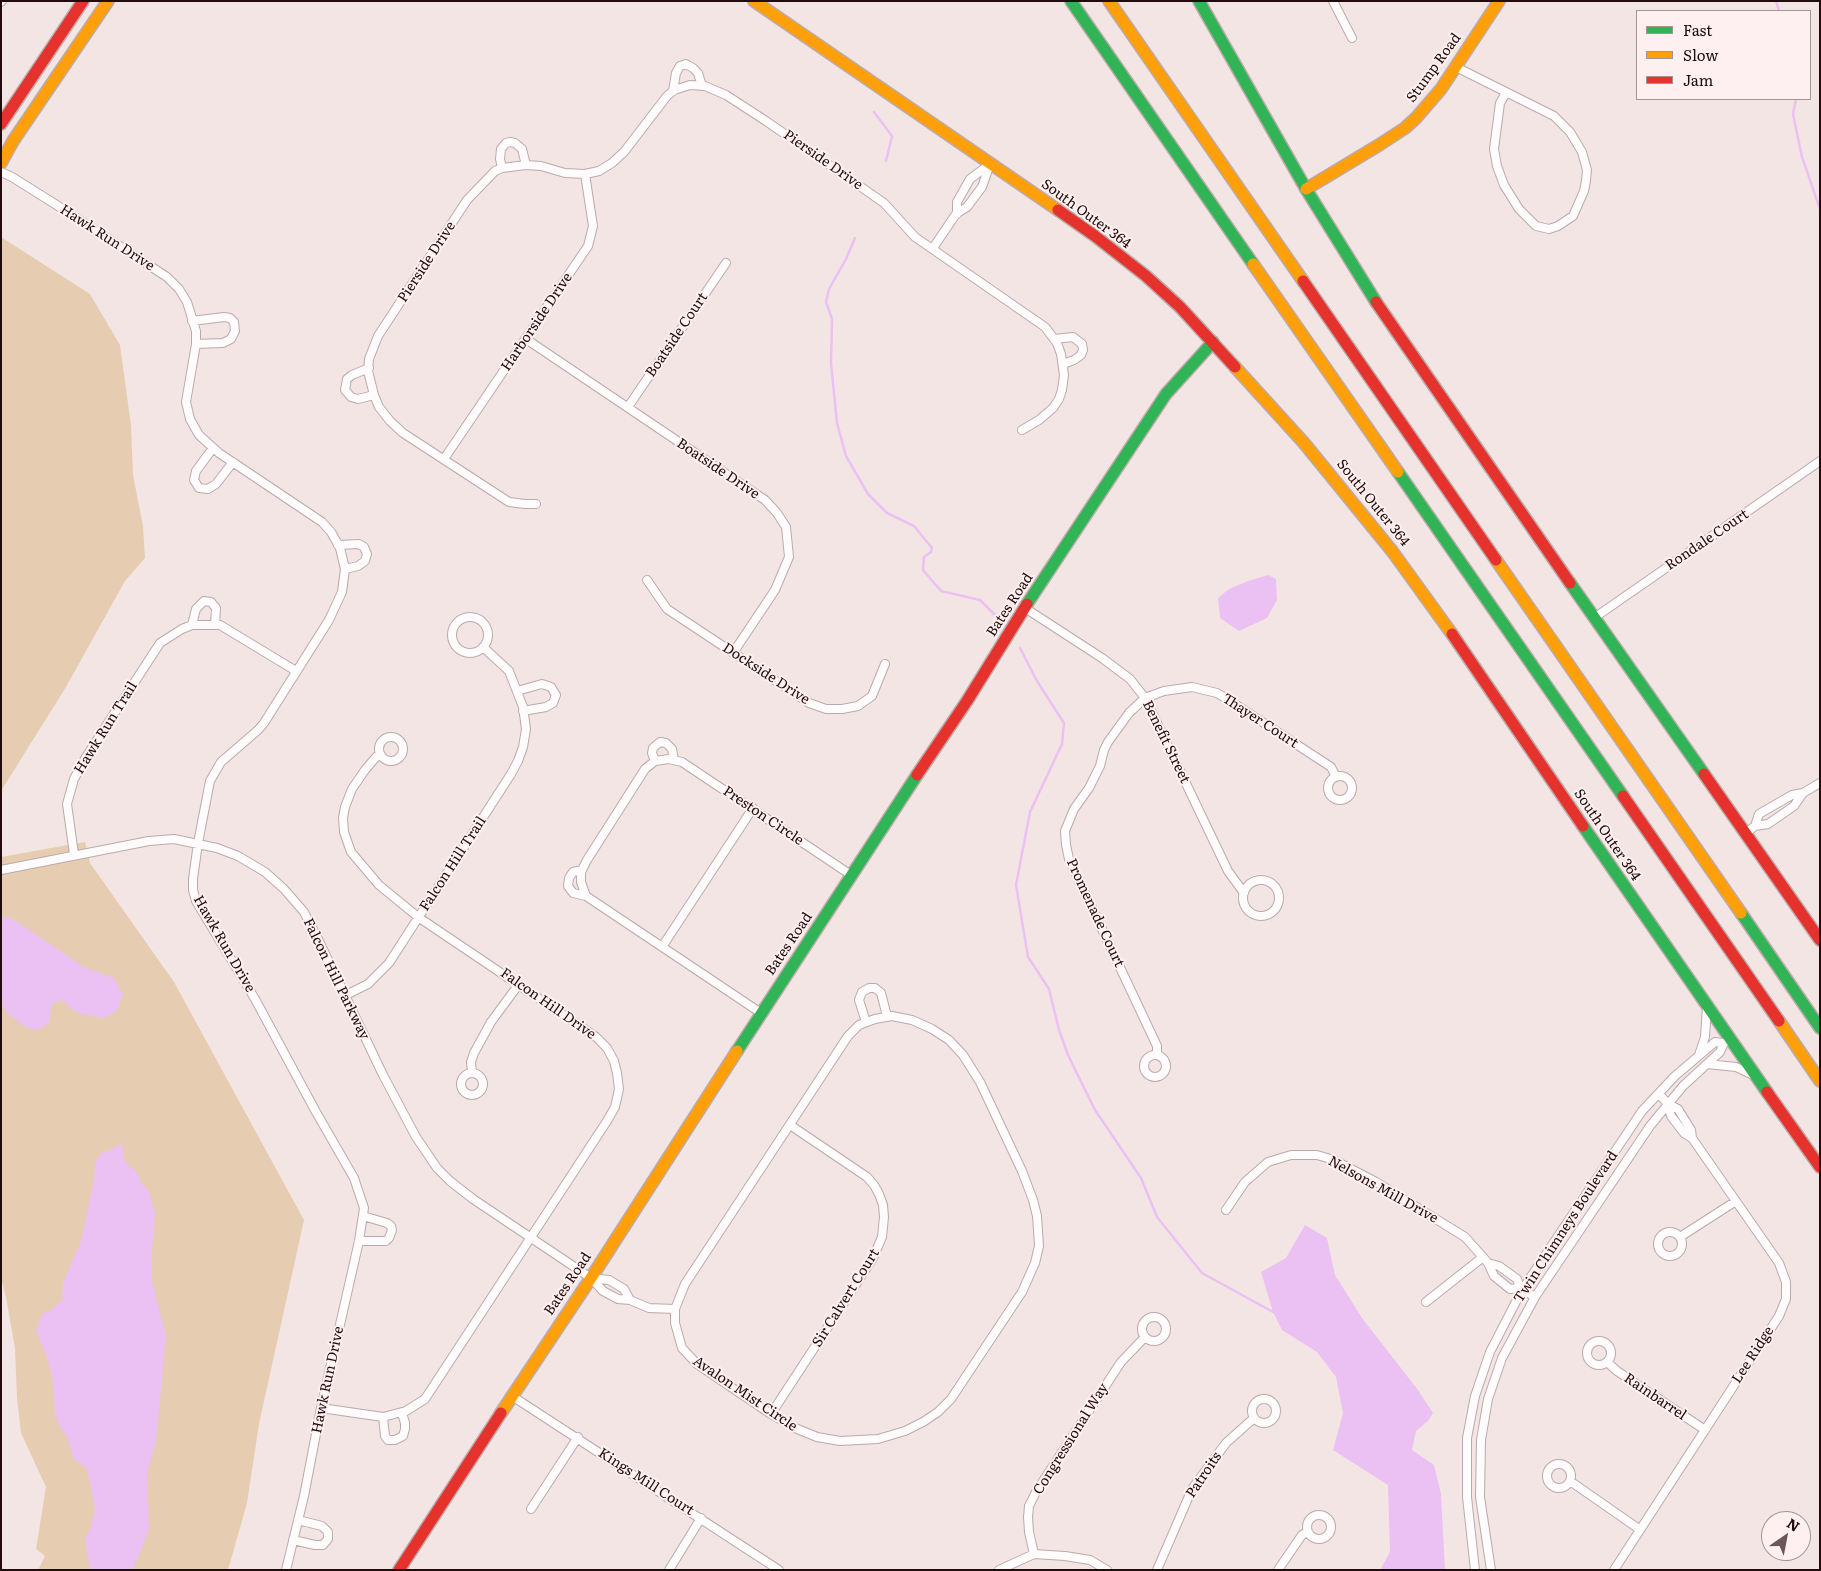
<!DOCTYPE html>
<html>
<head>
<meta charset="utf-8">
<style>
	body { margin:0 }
	#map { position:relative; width:1821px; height:1571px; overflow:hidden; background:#f4e5e5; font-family:Literata,serif }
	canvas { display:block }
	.frame { position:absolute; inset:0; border:2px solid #210b0d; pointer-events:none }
	.legend { position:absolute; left:1636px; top:10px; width:175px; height:90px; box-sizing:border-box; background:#fef0f0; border:1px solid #a69495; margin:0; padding:6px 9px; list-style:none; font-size:15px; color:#210b0d }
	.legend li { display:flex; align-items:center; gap:10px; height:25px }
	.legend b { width:25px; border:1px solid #a69495 }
	.north { position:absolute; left:1761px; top:1511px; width:50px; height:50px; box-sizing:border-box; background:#fef0f0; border:1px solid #a69495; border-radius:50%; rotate:33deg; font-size:14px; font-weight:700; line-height:20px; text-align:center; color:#210b0d }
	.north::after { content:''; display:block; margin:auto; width:18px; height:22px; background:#6b5759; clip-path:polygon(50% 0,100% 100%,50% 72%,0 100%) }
</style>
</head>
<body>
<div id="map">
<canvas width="1821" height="1571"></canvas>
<div class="frame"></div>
<ul class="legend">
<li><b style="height:6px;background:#30b455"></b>Fast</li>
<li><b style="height:6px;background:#ff9f0a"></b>Slow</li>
<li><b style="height:6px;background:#e5322d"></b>Jam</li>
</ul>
<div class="north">N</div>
</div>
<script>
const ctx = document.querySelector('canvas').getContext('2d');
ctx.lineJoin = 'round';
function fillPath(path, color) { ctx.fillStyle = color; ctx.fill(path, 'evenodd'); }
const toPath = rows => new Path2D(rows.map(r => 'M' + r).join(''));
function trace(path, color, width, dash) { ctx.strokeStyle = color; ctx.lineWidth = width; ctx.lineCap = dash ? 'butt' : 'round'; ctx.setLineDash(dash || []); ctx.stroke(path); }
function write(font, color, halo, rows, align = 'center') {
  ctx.font = font + ' Literata,serif'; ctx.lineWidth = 4; ctx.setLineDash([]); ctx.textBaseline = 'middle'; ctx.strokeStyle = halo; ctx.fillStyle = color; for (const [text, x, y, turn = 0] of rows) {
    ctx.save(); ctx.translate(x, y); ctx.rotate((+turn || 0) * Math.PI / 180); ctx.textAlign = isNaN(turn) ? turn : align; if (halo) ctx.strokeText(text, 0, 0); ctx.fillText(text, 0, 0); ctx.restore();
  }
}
fillPath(toPath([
	[1,237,90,294,120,345,131,425,133,475,143,526,145,558,125,581,66,687,1,791],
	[85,842,90,863,174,982,304,1220,259,1424,247,1503,228,1570,38,1570,45,1556,36,1549,46,1487,21,1433,17,1398,15,1349,6,1297,1,1278,1,857]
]), '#e6cdb2');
fillPath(toPath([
	[1268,575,1276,579,1277,600,1267,618,1239,631,1220,618,1218,598,1229,589,1248,581],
	[1,916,13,919,84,967,114,978,123,995,117,1011,104,1018,82,1014,71,1009,63,1000,53,1003,50,1012,50,1020,43,1028,32,1030,21,1024,7,1013,1,1002],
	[120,1143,124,1152,123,1158,129,1166,137,1172,142,1184,149,1191,155,1212,152,1252,152,1281,166,1336,156,1441,147,1474,149,1529,140,1553,132,1570,90,1570,85,1538,91,1528,95,1510,89,1477,86,1468,74,1459,67,1437,61,1429,55,1415,53,1382,48,1360,36,1331,42,1314,51,1310,62,1300,63,1283,81,1241,94,1180,95,1164,100,1154,113,1149],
	[1305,1225,1327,1238,1335,1275,1362,1318,1418,1390,1433,1413,1428,1421,1416,1431,1412,1450,1434,1465,1441,1494,1445,1570,1380,1570,1390,1552,1388,1485,1333,1450,1343,1413,1336,1377,1317,1352,1282,1330,1273,1312,1261,1272,1286,1258]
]), '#eac1f2');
trace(toPath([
	[1776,1,1779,11],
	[1796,99,1793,114,1802,157,1820,209],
	[874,112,892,136,886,161],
	[855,238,846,259,829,289,826,302,832,319,831,363,837,423,846,456,868,494,887,513,914,526,932,548,931,552,924,557,923,570,941,591,980,600,996,616],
	[1020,648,1037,681,1064,723,1062,744,1030,812,1016,885,1028,957,1049,989,1059,1030,1068,1055,1095,1110,1141,1178,1157,1217,1202,1273,1273,1312]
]), '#eac1f2', 2.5);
const street = toPath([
	[1333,1,1352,38],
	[1,2,2,1],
	[1456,67,1554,116,1570,132,1582,152,1587,170,1586,181,1584,191,1573,216,1558,226,1549,229,1536,226,1519,209,1504,185,1497,166,1494,149,1500,103,1506,93],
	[673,91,676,73,680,66,686,64,693,68,698,73,702,86],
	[502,168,500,159,501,149,506,143,510,142,515,143,522,149,526,165],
	[1,172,12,177,55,204,167,277,179,289,187,302,196,331,196,344,186,402,190,419,199,435,219,453,322,522,331,532,340,548,345,569,342,592,329,620,264,723,258,730,221,762,210,781,198,843,193,879,193,890,196,901,255,999,316,1112,354,1178,364,1208,359,1241,321,1408,304,1496,286,1570],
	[957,214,957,202,970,179,990,164],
	[933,248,956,214,967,207,982,187,990,164],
	[192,321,224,317,230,318,234,322,235,331,231,339,223,343,196,344],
	[526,339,765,500,777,513,786,527,789,557,775,590,733,653],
	[1054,339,1073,337,1082,344,1083,350,1081,355,1074,360,1063,364],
	[369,368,352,375,347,379,345,390,351,397,358,399,374,395],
	[628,407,726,263],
	[213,448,196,471,194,480,199,488,208,489,216,484,233,462],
	[444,459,588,246,593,226,585,174],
	[536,504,525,504,509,502,403,433,390,421,379,407,374,395,368,371,369,359,378,336,467,200,495,171,502,168,526,165,541,166,565,173,585,174,599,171,612,163,624,152,667,96,674,90,690,85,705,86,726,95,766,121,884,203,915,237,1045,327,1057,343,1061,354,1064,375,1062,390,1059,399,1053,408,1039,420,1022,430],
	[338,545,359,544,364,547,367,554,365,561,358,566,345,569],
	[647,580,667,609,809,703,826,709,842,709,858,706,872,696,885,664],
	[1025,608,1102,658,1130,679,1145,698,1228,871,1244,893],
	'452 635a18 18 0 1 1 36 0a18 18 0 1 1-36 0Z',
	[1594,618,1820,461],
	[192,625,196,609,204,601,211,602,216,608,215,625],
	[517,691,542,684,551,687,556,695,553,703,546,707,523,711],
	'379 749a12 12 0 1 1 24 0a12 12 0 1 1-24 0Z',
	[655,761,652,753,653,748,660,742,666,743,672,749,674,760],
	'1328 788a12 12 0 1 1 24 0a12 12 0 1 1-24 0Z',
	[1755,826,1759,814,1792,795,1803,793],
	[1746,833,1755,826,1768,824,1794,806,1803,793,1820,783],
	[74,854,67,804,74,779,86,757,160,643,182,629,192,625,220,625,296,671],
	[1,870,149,841,174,839,217,848,238,856,265,872,284,889,304,912,318,939,383,1075,416,1137,437,1168,450,1181,473,1199,591,1278,603,1291,618,1299,630,1300,649,1308,675,1309],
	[582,870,573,872,569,878,568,886,573,893,586,896],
	'1243 898a18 18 0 1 1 36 0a18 18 0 1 1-36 0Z',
	[662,947,753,808],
	[346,995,368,984,389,963,511,774,518,761,523,747,526,729,523,707,509,671,483,647],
	[761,1013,586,896,581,882,581,872,587,860,645,769,655,761,669,759,682,762,851,875],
	[892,1016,912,1020,932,1029,949,1040,963,1055,980,1082,1022,1171,1033,1200,1037,1216,1039,1246,1035,1263,1022,1292,951,1399,938,1412,923,1422,905,1431,878,1439,840,1441,817,1437,795,1428,771,1414,697,1364,682,1348,675,1323,675,1309,685,1284,848,1036,859,1025,875,1019,892,1016],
	[866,1022,859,1000,862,992,869,988,875,988,881,993,887,1016],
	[1157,1054,1157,1046,1069,859,1066,845,1065,831,1074,809,1089,788,1100,766,1104,750,1108,742,1129,713,1145,698,1164,691,1192,687,1217,693,1227,699,1331,767,1336,777],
	'1144 1066a11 11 0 1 1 22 0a11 11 0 1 1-22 0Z',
	[1699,1055,1705,1037,1707,1006],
	[1707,1064,1736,1067,1755,1076],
	'461 1084a11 11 0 1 1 22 0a11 11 0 1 1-22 0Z',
	[472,1073,471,1062,474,1053,491,1022,519,984],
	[1659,1094,1668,1104,1678,1109,1691,1130,1692,1138],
	[1226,1210,1245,1182,1268,1162,1291,1155,1317,1155,1334,1160,1376,1182,1465,1237,1488,1263,1494,1276,1510,1289,1520,1288,1535,1297],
	'1658 1244a12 12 0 1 1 24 0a12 12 0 1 1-24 0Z',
	[1680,1237,1736,1201],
	[359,1241,386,1241,389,1238,392,1230,391,1226,387,1223,363,1216],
	[1488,1263,1499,1266,1517,1279,1520,1288],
	[591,1278,609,1280,624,1289,630,1300],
	[1426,1302,1483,1257],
	'1142 1329a12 12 0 1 1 24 0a12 12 0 1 1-24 0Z',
	'1587 1353a12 12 0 1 1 24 0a12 12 0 1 1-24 0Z',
	[1607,1362,1617,1371,1705,1430],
	[512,1396,779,1570],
	'1252 1411a12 12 0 1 1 24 0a12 12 0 1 1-24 0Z',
	[321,1408,383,1417,406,1411,425,1399,607,1121,615,1107,619,1089,617,1073,614,1061,607,1048,596,1037,418,917,379,885,351,852,344,832,343,818,345,807,352,789,365,770,376,757,381,755],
	[771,1414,873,1258,882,1237,884,1217,883,1205,879,1194,874,1185,867,1177,790,1125],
	[383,1417,385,1436,388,1440,395,1440,403,1436,405,1429,405,1423,402,1413],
	'1547 1476a12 12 0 1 1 24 0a12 12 0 1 1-24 0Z',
	[1570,1481,1639,1529],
	[531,1509,578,1437],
	'1307 1527a12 12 0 1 1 24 0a12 12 0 1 1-24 0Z',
	[293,1540,315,1545,323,1545,328,1539,328,1532,322,1526,298,1520],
	[1034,1554,1029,1532,1028,1517,1029,1506,1036,1492,1121,1362,1145,1337],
	[669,1570,701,1518],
	[999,1570,1034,1554,1065,1556,1090,1560,1107,1570],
	[1157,1570,1192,1489,1226,1443,1254,1418],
	[1278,1570,1302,1535,1308,1532],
	[1475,1570,1467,1497,1467,1438,1475,1396,1490,1352,1522,1290,1642,1111,1675,1076,1715,1042,1724,1043,1730,1040],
	[1491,1570,1480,1497,1481,1440,1488,1399,1502,1358,1535,1297,1650,1126,1683,1086,1720,1052,1724,1043],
	[1614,1570,1779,1316,1786,1299,1786,1282,1779,1263,1692,1138,1684,1133,1671,1116,1668,1104]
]);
const fast = toPath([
	[1071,1,1253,264],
	[1199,1,1306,189,1376,302],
	[1398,472,1623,796],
	[1570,583,1704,774],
	[1027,604,1166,394,1213,342],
	[1583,826,1767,1092],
	[1741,913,1820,1028],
	[737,1051,917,775]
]);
const slow = toPath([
	[754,1,1058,210],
	[1109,1,1303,281],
	[1,163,13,141,108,1],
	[1306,189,1379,145,1405,128,1416,118,1441,89,1499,1],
	[1253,264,1398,472],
	[1235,367,1304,443,1392,551,1452,634],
	[1496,560,1741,913],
	[1779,1021,1820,1081],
	[501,1413,591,1278,737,1051]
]);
const jam = toPath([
	[1,124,83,1],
	[1058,210,1095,236,1146,276,1180,307,1235,367],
	[1303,281,1496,560],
	[1376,302,1570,583],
	[1452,634,1583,826],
	[1704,774,1820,940],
	[917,775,967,701,1027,604],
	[1623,796,1779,1021],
	[1767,1092,1820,1167],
	[399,1570,501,1413]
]);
trace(street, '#baa', 10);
trace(fast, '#baa', 14);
trace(slow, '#baa', 14);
trace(jam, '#baa', 14);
trace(street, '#fdfbfb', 8);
trace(fast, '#30b455', 11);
trace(slow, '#ff9f0a', 11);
trace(jam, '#e5322d', 11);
write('14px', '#210b0d', '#fef0f0', [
	["Stump Road",1434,68,-54],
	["Pierside Drive",823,160,35],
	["South Outer 364",1086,214,36],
	["Hawk Run Drive",107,238,33],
	["Pierside Drive",427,262,-57],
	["Harborside Drive",537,322,-56],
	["Boatside Court",677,335,-56],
	["Boatside Drive",718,469,34],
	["South Outer 364",1373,503,51],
	["Rondale Court",1707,540,-34],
	["Bates Road",1010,605,-57],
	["Dockside Drive",766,674,33],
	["Thayer Court",1260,721,33],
	["Hawk Run Trail",106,728,-58],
	["Benefit Street",1166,742,64],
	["Preston Circle",763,816,34],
	["South Outer 364",1607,835,56],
	["Falcon Hill Trail",453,864,-57],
	["Promenade Court",1095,913,65],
	["Hawk Run Drive",224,944,60],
	["Bates Road",789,944,-56],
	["Falcon Hill Parkway",336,979,64],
	["Falcon Hill Drive",548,1004,35],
	["Nelsons Mill Drive",1383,1190,29],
	["Twin Chimneys Boulevard",1566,1227,-57],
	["Bates Road",568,1284,-56],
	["Sir Calvert Court",846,1298,-58],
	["Lee Ridge",1753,1355,-57],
	["Hawk Run Drive",328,1380,-78],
	["Avalon Mist Circle",745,1394,34],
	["Rainbarrel",1655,1397,34],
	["Congressional Way",1071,1439,-58],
	["Patroits",1204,1475,-56],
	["Kings Mill Court",646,1482,33]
]);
</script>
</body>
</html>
